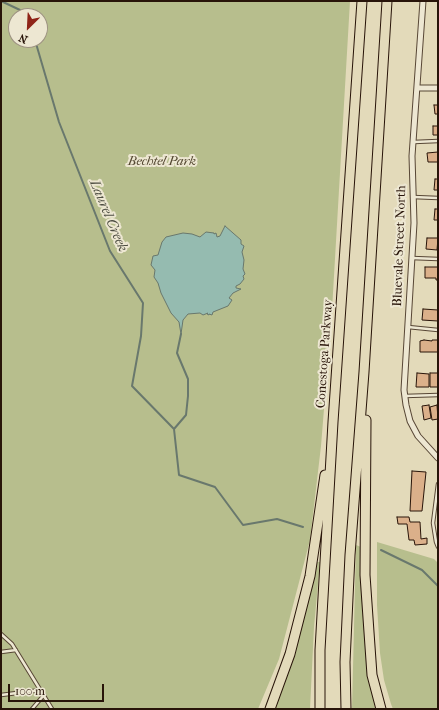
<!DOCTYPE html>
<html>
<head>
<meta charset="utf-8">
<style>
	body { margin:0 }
	#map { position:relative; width:439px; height:710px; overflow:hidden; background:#e3daba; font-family:"IM FELL French Canon",serif }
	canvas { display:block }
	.frame { position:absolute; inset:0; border:2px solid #281409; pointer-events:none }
	.north { position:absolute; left:8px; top:8px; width:40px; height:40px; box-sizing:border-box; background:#ede7d2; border:1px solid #9e9382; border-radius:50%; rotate:204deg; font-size:11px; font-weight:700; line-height:16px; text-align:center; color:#281409 }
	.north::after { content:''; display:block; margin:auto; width:14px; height:18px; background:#8f2418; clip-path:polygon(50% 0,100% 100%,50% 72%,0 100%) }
	.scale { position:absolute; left:8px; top:684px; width:96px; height:18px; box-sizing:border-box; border:2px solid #281409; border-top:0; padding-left:5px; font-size:12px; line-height:14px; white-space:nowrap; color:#281409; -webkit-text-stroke:3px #ede7d2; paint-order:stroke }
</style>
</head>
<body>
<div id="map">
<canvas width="439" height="710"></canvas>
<div class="frame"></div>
<div class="north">N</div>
<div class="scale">100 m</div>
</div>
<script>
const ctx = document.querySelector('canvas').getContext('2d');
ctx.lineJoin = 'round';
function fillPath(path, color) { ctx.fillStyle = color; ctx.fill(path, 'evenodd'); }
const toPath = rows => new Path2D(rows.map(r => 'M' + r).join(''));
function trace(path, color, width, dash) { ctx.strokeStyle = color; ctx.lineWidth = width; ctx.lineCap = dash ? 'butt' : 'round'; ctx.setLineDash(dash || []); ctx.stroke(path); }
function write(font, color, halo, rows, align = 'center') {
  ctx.font = font + ' "IM FELL French Canon",serif'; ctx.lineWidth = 4; ctx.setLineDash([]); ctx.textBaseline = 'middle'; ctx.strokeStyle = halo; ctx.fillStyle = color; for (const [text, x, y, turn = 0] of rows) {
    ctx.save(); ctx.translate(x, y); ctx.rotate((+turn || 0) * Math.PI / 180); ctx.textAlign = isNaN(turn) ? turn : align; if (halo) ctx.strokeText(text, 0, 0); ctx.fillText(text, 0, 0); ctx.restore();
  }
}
fillPath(toPath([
	[1,1,350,1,332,310,321,446,310,540,279,659,258,709,1,709],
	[16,16,40,16,40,40,16,40],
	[377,542,434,559,438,563,438,709,393,709,391,704,384,680,380,653,377,605],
	[356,545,361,547,377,709,352,709],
	[315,562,320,562,314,627,310,709,273,709]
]), '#b7be8d');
const water = toPath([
	[225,226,241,240,241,244,244,246,242,252,244,260,243,269,245,274,243,276,244,279,240,284,236,286,236,288,241,289,233,293,229,298,232,300,228,306,213,312,212,315,209,314,209,315,207,314,208,313,203,315,200,313,188,314,183,320,181,334,179,322,171,313,161,293,158,283,154,277,155,270,151,265,153,256,158,255,162,242,166,237,183,233,192,234,200,237,206,232,214,233,214,234,216,233,217,237,220,236,225,226]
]);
fillPath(water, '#95bbb0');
trace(water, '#69786d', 1);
trace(toPath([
	[1,1,20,10,23,16],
	[35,40,59,122,110,251,143,303,141,336,132,386,174,429,179,475,215,487,243,525,277,519,303,527],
	[174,429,186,415,188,396,188,379,177,353,181,334],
	[381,550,422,570,438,586]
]), '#69786d', 2);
const building = toPath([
	[434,105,438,105,438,114,435,114,434,105],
	[433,126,438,126,438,135,433,135,433,126],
	[438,152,438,162,428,162,427,153,438,152],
	[435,179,438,179,438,190,434,190,435,179],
	[435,209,438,209,438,220,434,220,435,209],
	[427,238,438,238,437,250,426,249,427,238],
	[425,267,438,267,438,280,436,280,436,278,425,278,425,267],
	[423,309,438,310,438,321,422,320,423,309],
	[424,340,432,341,432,340,438,340,438,352,420,352,420,341,424,340],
	[417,373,429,374,429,387,416,387,417,373],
	[430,373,438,373,438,387,430,387,430,373],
	[429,405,431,418,424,420,422,406,429,405],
	[437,405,438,419,432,420,430,407,437,405],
	[412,471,426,472,422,511,410,511,412,471],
	[397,517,409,517,410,522,420,522,421,539,427,538,427,544,415,545,414,540,409,540,407,524,398,524,397,517]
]);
fillPath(building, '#dbb08a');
trace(building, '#281409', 1);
const lane = toPath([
	[414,142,438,141],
	[413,197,438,198],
	[412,258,438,259],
	[408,327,438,330],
	[405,396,438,395],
	[438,484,433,523,436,542,438,547],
	[1,634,12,644,52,709],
	[1,652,16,650],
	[1,695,41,690],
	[32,709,44,695]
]);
const street = toPath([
	[423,1,412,156,414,223,404,390,406,405,410,421,418,436,438,458],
	[418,88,438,88]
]);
const highway = toPath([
	[366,420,365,575,372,675,381,709],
	[270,709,290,654,310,576,325,475],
	[320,709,320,650,333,422,362,1],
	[346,709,345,662,350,555,364,372,387,1]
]);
trace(lane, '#574635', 4.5);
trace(street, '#574635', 7);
trace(highway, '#281409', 11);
trace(lane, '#ede7d2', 2.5);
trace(street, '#ede7d2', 5);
trace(highway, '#e3daba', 9);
write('italic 13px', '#534731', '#ede7d2', [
	["Bechtel Park",162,162]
]);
write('13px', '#281409', '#ede7d2', [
	["Bluevale Street North",400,246,-88],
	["Conestoga Parkway",325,354,-86]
]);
write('italic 14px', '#4e4e43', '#ede7d2', [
	["Laurel Creek",108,216,67]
]);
</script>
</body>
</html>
